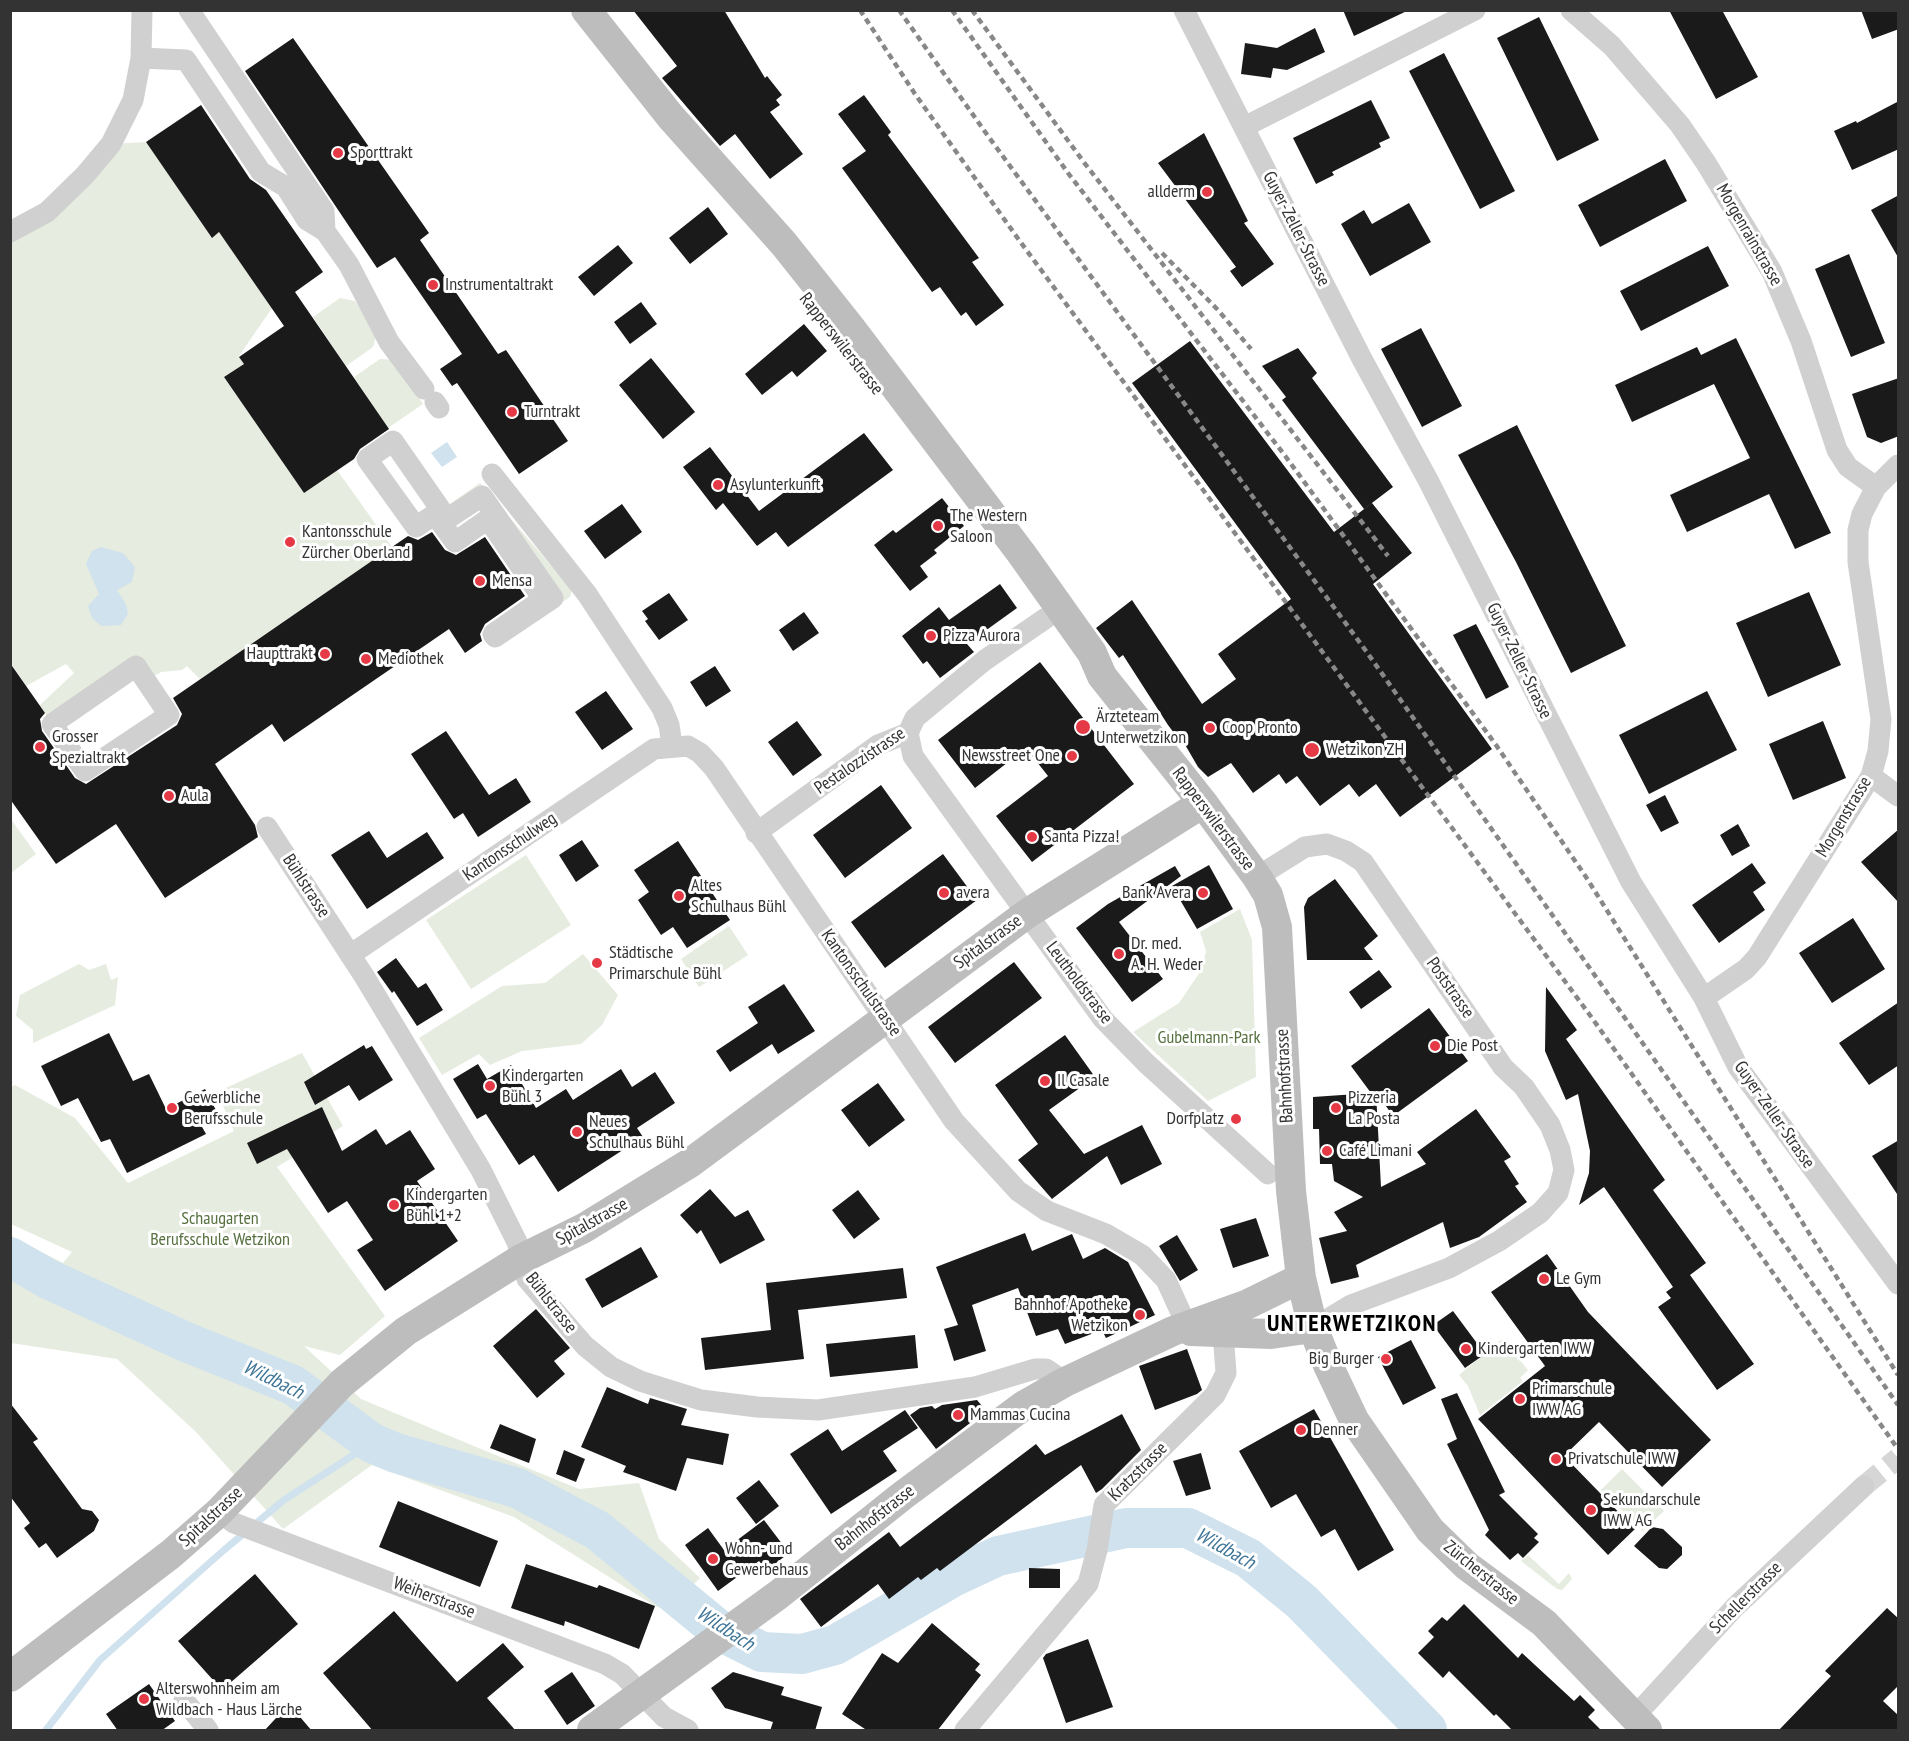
<!DOCTYPE html>
<html>
<head>
<meta charset="utf-8">
<style>
	body { margin:0 }
	#map { position:relative; width:1909px; height:1741px; overflow:hidden; background:#fff; font-family:"PT Sans Narrow",sans-serif }
	canvas { display:block }
	.frame { position:absolute; inset:0; border:12px solid #333; pointer-events:none }
</style>
</head>
<body>
<div id="map">
<canvas width="1909" height="1741"></canvas>
<div class="frame"></div>
</div>
<script>
const ctx = document.querySelector('canvas').getContext('2d');
ctx.lineJoin = 'round';
function fillPath(path, color) { ctx.fillStyle = color; ctx.fill(path, 'evenodd'); }
const toPath = rows => new Path2D(rows.map(r => 'M' + r).join(''));
function trace(path, color, width, dash) { ctx.strokeStyle = color; ctx.lineWidth = width; ctx.lineCap = dash ? 'butt' : 'round'; ctx.setLineDash(dash || []); ctx.stroke(path); }
function write(font, color, halo, rows, align = 'center') {
  ctx.font = font + ' "PT Sans Narrow",sans-serif'; ctx.lineWidth = 6; ctx.setLineDash([]); ctx.textBaseline = 'middle'; ctx.strokeStyle = halo; ctx.fillStyle = color; for (const [text, x, y, turn = 0] of rows) {
    ctx.save(); ctx.translate(x, y); ctx.rotate((+turn || 0) * Math.PI / 180); ctx.textAlign = isNaN(turn) ? turn : align; if (halo) ctx.strokeText(text, 0, 0); ctx.fillText(text, 0, 0); ctx.restore();
  }
}
fillPath(toPath([
	[146,142,212,237,219,232,272,308,239,356,244,364,224,377,304,493,337,470,392,547,200,679,187,666,182,670,161,672,146,681,136,667,52,724,40,705,74,673,66,664,26,686,11,663,10,232,111,144],
	[340,298,355,301,377,333,373,347,346,366,313,317],
	[380,359,395,360,423,404,388,428,354,377],
	[480,483,572,590,570,597,505,642,552,598,482,496,435,514],
	[10,818,36,854,11,873,10,873],
	[526,855,571,925,471,989,426,920],
	[1240,909,1252,940,1256,1077,1208,1101,1133,1032,1179,1003,1202,969,1206,951,1200,932],
	[729,926,748,955,699,987,681,959],
	[583,954,618,995,602,1025,581,1044,522,1051,490,1065,479,1054,442,1075,419,1038,502,986,545,983],
	[79,964,89,970,106,964,111,980,118,977,115,1005,33,1043,33,1030,16,1016,20,995],
	[302,1053,343,1126,277,1167,385,1316,340,1355,304,1346,361,1399,481,1449,579,1489,639,1483,659,1539,700,1578,668,1610,655,1606,514,1517,372,1465,283,1529,196,1432,117,1359,11,1343,11,1236,63,1263,72,1252,11,1224,11,1087,15,1085,75,1118,128,1183,234,1131,217,1092],
	[1502,1339,1528,1370,1520,1378,1523,1381,1480,1415,1468,1386,1459,1375],
	[1622,1469,1664,1511,1643,1531,1601,1490],
	[1528,1555,1559,1584,1569,1573,1572,1579,1562,1590,1557,1589,1521,1561]
]), '#e6ecdf');
fillPath(toPath([
	[447,442,457,457,442,467,431,453],
	[101,547,123,553,135,567,132,582,117,590,126,604,128,614,121,625,101,626,92,618,88,606,99,594,86,564,92,551]
]), '#cfe2ee');
trace(toPath([
	[46,1730,100,1660,224,1550,284,1500,372,1443]
]), '#cfe2ee', 7);
trace(toPath([
	[10,1257,48,1279,186,1342,293,1385,372,1443,396,1453,517,1488,597,1530,720,1631,762,1652,802,1654,835,1645,953,1577,998,1556,1126,1528,1188,1528,1248,1558,1302,1602,1427,1730]
]), '#cfe2ee', 40);
fillPath(toPath([
	[633,10,724,10,765,78,767,76,782,95,776,100,780,105,770,112,803,154,770,179,735,134,720,146,662,78,677,66],
	[1343,10,1409,10,1354,36],
	[1669,10,1722,10,1758,77,1716,99],
	[1861,10,1899,10,1899,29,1872,39],
	[1539,17,1599,140,1557,161,1497,38],
	[1315,28,1325,52,1287,70,1273,68,1271,78,1241,74,1245,43,1277,48],
	[293,38,429,233,420,240,498,354,506,350,568,441,519,474,457,383,452,386,440,369,462,354,395,257,377,268,245,71],
	[1444,53,1515,191,1480,209,1409,71],
	[864,95,891,132,888,135,979,258,972,262,1004,305,976,326,966,312,961,316,940,287,932,292,842,168,866,151,838,114],
	[1371,100,1390,138,1379,143,1381,147,1332,172,1334,175,1316,184,1293,138],
	[1899,101,1899,149,1852,170,1834,131,1856,121,1857,123],
	[201,105,250,179,266,190,323,272,295,292,389,429,360,449,354,459,304,493,224,377,244,364,239,357,284,326,219,232,212,238,146,142],
	[1204,133,1248,221,1244,223,1274,264,1242,287,1230,271,1236,267,1158,163],
	[1665,159,1687,201,1600,247,1578,205],
	[1899,195,1899,259,1871,210],
	[1409,203,1431,242,1370,276,1341,224,1364,210,1372,224],
	[708,207,728,234,690,264,669,238],
	[618,245,633,263,594,296,578,277],
	[1708,246,1729,286,1641,331,1620,291],
	[1849,254,1885,343,1851,357,1815,269],
	[641,302,657,324,630,344,614,322],
	[804,324,827,351,797,377,792,371,762,395,745,374],
	[1421,328,1462,406,1422,427,1381,349],
	[1736,338,1831,533,1795,549,1769,494,1687,532,1670,495,1750,458,1714,384,1632,422,1615,385,1697,347,1701,355],
	[1190,341,1334,532,1372,503,1412,553,1373,584,1492,749,1400,817,1376,784,1359,797,1349,784,1320,806,1297,776,1286,784,1279,774,1253,793,1231,763,1208,777,1198,767,1180,736,1177,737,1168,725,1123,655,1119,658,1096,628,1132,600,1202,704,1236,679,1218,654,1291,599,1132,383],
	[1298,348,1317,373,1312,378,1393,487,1364,509,1282,400,1286,397,1262,366],
	[651,358,695,412,663,439,619,385],
	[1899,378,1899,436,1881,443,1867,437,1852,394],
	[1517,425,1626,646,1571,673,1516,562,1458,455],
	[864,433,893,470,788,547,776,532,757,546,723,503,716,510,683,467,710,447,759,511],
	[942,498,964,526,934,550,937,553,920,566,928,577,910,591,874,545,893,530,896,533],
	[622,504,642,532,605,559,584,531],
	[432,532,445,550,456,555,485,537,525,596,485,624,480,634,482,641,465,653,449,629,284,742,272,724,215,764,255,825,258,837,165,898,116,824,56,864,10,799,10,663,45,713,40,719,42,731,75,778,86,784,177,725,182,714,173,698,408,536,418,540],
	[1000,584,1017,608,967,644,974,652,940,678,927,661,923,664,902,636,939,607,949,620],
	[1809,592,1841,665,1768,697,1736,623],
	[669,593,688,620,659,640,645,621,648,619,642,611],
	[804,612,819,633,793,651,779,630],
	[1476,624,1509,687,1486,699,1453,635],
	[1040,662,1134,784,1032,862,996,816,1048,776,1026,748,975,788,938,740],
	[715,666,731,691,706,707,690,682],
	[606,691,633,729,602,750,575,712],
	[1707,691,1737,750,1649,794,1619,735],
	[797,721,822,755,793,776,768,742],
	[1823,721,1846,778,1793,800,1769,744],
	[446,731,489,795,516,778,531,802,478,837,463,813,454,819,411,754],
	[881,785,912,828,845,878,813,835],
	[1665,795,1679,823,1661,832,1646,805],
	[1738,824,1750,846,1732,856,1720,835],
	[1899,829,1899,903,1861,862],
	[369,831,387,858,427,832,444,858,367,909,331,855],
	[582,840,599,866,576,882,559,855],
	[678,841,730,920,687,948,673,927,661,935,638,900,649,892,634,870],
	[943,854,977,900,885,968,851,922],
	[1752,863,1766,883,1753,892,1765,910,1719,943,1692,905],
	[1209,865,1233,909,1197,929,1172,886],
	[1175,866,1181,876,1119,922,1163,979,1132,1002,1076,928,1108,904],
	[1335,879,1378,936,1364,948,1373,960,1307,960,1304,907,1308,898],
	[1853,918,1885,969,1832,1003,1799,953],
	[396,958,418,988,426,983,443,1010,417,1026,394,991,392,993,377,972],
	[1014,962,1042,998,955,1063,928,1027],
	[1379,970,1392,987,1361,1009,1349,992],
	[784,984,815,1031,778,1054,772,1044,730,1072,716,1051,758,1023,748,1007],
	[1546,987,1577,1030,1566,1039,1665,1180,1653,1190,1706,1263,1690,1275,1754,1364,1717,1390,1658,1307,1671,1298,1666,1292,1673,1287,1604,1187,1579,1205,1589,1173,1590,1151,1578,1094,1566,1100,1545,1051],
	[1899,1002,1899,1065,1869,1085,1839,1043],
	[1429,1008,1468,1061,1393,1116,1376,1092,1381,1187,1426,1164,1417,1152,1476,1109,1511,1157,1504,1161,1519,1184,1515,1186,1527,1202,1479,1237,1450,1248,1443,1222,1356,1265,1359,1277,1331,1284,1319,1238,1347,1231,1334,1212,1363,1197,1334,1181,1332,1164,1320,1164,1319,1129,1313,1129,1313,1097,1371,1093,1351,1066],
	[109,1033,133,1081,149,1074,166,1109,205,1089,219,1116,201,1125,206,1134,127,1173,110,1139,101,1142,78,1098,61,1106,41,1066],
	[1065,1035,1095,1077,1049,1110,1084,1154,1142,1125,1162,1164,1121,1185,1107,1156,1052,1199,1018,1160,1038,1144,995,1085],
	[364,1045,366,1049,372,1046,393,1080,359,1101,349,1085,315,1105,304,1082],
	[478,1064,487,1079,511,1065,536,1108,566,1089,573,1100,621,1069,632,1087,655,1072,675,1103,637,1128,643,1137,558,1192,534,1155,519,1165,486,1114,477,1119,453,1079],
	[878,1083,905,1120,869,1147,841,1110],
	[322,1107,342,1151,376,1129,386,1145,410,1130,435,1169,417,1181,458,1241,385,1291,357,1250,373,1240,347,1201,328,1213,287,1149,257,1164,247,1143],
	[1899,1140,1899,1197,1872,1156],
	[710,1189,735,1217,748,1210,765,1240,720,1264,701,1230,697,1234,680,1215],
	[858,1190,880,1219,854,1239,832,1210],
	[1256,1218,1269,1256,1233,1268,1220,1229],
	[1025,1233,1032,1251,1072,1234,1083,1259,1105,1248,1128,1262,1155,1315,1106,1338,1102,1330,1065,1344,1058,1329,1036,1336,1018,1288,972,1305,986,1351,954,1361,944,1329,958,1325,936,1267],
	[1177,1235,1198,1270,1180,1281,1159,1246],
	[641,1247,658,1277,602,1308,585,1279],
	[1547,1254,1588,1312,1711,1440,1662,1487,1599,1422,1564,1456,1635,1529,1608,1555,1478,1419,1545,1366,1491,1292],
	[903,1268,907,1298,798,1310,804,1359,705,1370,701,1338,771,1330,766,1283],
	[536,1309,570,1348,554,1361,565,1374,537,1398,493,1346],
	[1453,1311,1485,1354,1465,1368,1433,1325],
	[915,1335,918,1368,830,1377,826,1344],
	[1411,1340,1436,1388,1403,1405,1378,1357],
	[1187,1349,1202,1390,1197,1394,1155,1410,1139,1366],
	[607,1387,648,1404,650,1398,687,1409,681,1425,729,1434,723,1465,687,1458,676,1491,623,1472,626,1466,581,1447],
	[1457,1393,1505,1492,1499,1495,1538,1534,1534,1538,1539,1542,1523,1558,1518,1553,1510,1560,1485,1535,1489,1530,1447,1444,1457,1439,1441,1399],
	[977,1400,982,1406,975,1412,978,1417,936,1449,910,1415,920,1408,932,1406,935,1409,942,1405],
	[10,1403,38,1439,33,1442,82,1509,92,1511,99,1520,94,1531,57,1558,46,1543,39,1548,24,1528,30,1523,10,1496],
	[1314,1409,1394,1550,1358,1571,1335,1529,1321,1537,1296,1494,1271,1508,1239,1451],
	[905,1410,918,1428,883,1451,897,1471,831,1514,790,1454,828,1429,842,1451],
	[1122,1414,1141,1450,1102,1489,1096,1493,1081,1465,940,1571,937,1568,921,1580,918,1577,889,1599,878,1584,821,1627,800,1599,889,1532,900,1547,1036,1444,1045,1455],
	[500,1424,536,1439,529,1463,490,1448],
	[564,1450,585,1459,576,1482,556,1474],
	[1201,1453,1211,1489,1186,1496,1173,1461],
	[759,1480,779,1506,756,1524,736,1498],
	[398,1501,498,1541,480,1587,379,1547],
	[764,1520,789,1553,767,1570,759,1561,718,1591,685,1545,708,1528,724,1550],
	[1652,1527,1663,1529,1682,1547,1682,1555,1667,1569,1659,1568,1634,1546],
	[526,1564,597,1588,599,1585,655,1606,639,1649,565,1621,564,1626,511,1608],
	[1029,1568,1060,1569,1060,1588,1029,1588],
	[255,1574,298,1624,222,1690,178,1641],
	[1464,1604,1518,1658,1522,1653,1574,1701,1580,1695,1595,1710,1588,1717,1602,1731,1513,1731,1496,1714,1494,1716,1449,1671,1443,1678,1418,1653,1434,1637,1428,1631,1442,1617,1447,1621],
	[1887,1608,1899,1619,1899,1685,1883,1701,1899,1716,1899,1731,1778,1731,1831,1676,1825,1671],
	[394,1611,457,1682,503,1643,524,1667,487,1698,516,1731,373,1731,323,1673],
	[932,1623,980,1664,975,1670,981,1675,937,1731,868,1731,842,1714,882,1653,898,1663],
	[1088,1639,1113,1707,1066,1723,1043,1658,1046,1654],
	[572,1672,595,1706,567,1725,544,1691],
	[733,1672,784,1687,781,1695,822,1707,815,1731,770,1731,773,1722,725,1708,711,1688],
	[149,1684,175,1721,161,1731,118,1731,106,1714],
	[289,1704,312,1731,264,1731]
]), '#1a1a1a');
trace(toPath([
	[1864,1486,1898,1458]
]), '#d6d6d6', 21, [21, 10]);
trace(toPath([
	[189,10,324,211,325,231,349,265,389,342,424,389],
	[1184,10,1362,359,1428,480,1631,882,1704,998,1738,1067,1898,1284],
	[1571,10,1612,46,1680,125,1706,163,1772,272,1801,341,1837,450,1848,467,1876,487],
	[141,58,186,60,261,172,286,187,307,220,325,231],
	[1244,127,1475,10],
	[10,232,47,212,85,175,111,144,133,100,141,58,142,10],
	[435,402,439,408],
	[393,441,441,510,416,527,367,459,393,441],
	[492,474,587,594,662,708,669,725,672,745],
	[482,496,553,598,495,637,493,634,543,599,488,519,455,542,441,523,482,496],
	[136,666,169,715,85,771,52,724,136,666],
	[908,733,913,756,1103,1019,1146,1063,1268,1174],
	[1871,776,1898,796],
	[267,827,364,976,481,1170,517,1242,527,1279,585,1346,611,1367,640,1381,701,1400,757,1407,818,1410,975,1387,1035,1369,1046,1369,1065,1382],
	[756,833,878,745,908,733,915,718,985,660,1046,618],
	[1257,877,1305,847,1327,844,1346,851,1363,862,1503,1067,1524,1087,1550,1125,1560,1150,1564,1170,1558,1193,1540,1213,1499,1241,1449,1268,1351,1305,1313,1328],
	[350,955,654,749,688,746,700,753,714,768,954,1121,1018,1191,1047,1211,1106,1234,1142,1255,1166,1280,1187,1326],
	[1704,998,1746,969,1757,957,1871,776,1878,751,1881,719,1858,562,1858,530,1862,514,1876,487,1898,465],
	[219,1512,234,1523,605,1664,622,1674,664,1717,688,1730],
	[184,1700,208,1730],
	[1635,1716,1735,1607,1864,1486],
	[965,1730,1088,1584,1097,1550,1104,1505,1215,1395,1226,1373,1223,1332]
]), '#d0d0d0', 21);
trace(toPath([
	[586,10,670,116,784,244,850,327,1021,553,1092,653,1102,676,1203,803,1257,877,1268,895,1277,927,1291,1191,1301,1278,1313,1328,1328,1365,1354,1420,1430,1530,1467,1566,1544,1623,1647,1730],
	[1191,1331,1271,1334,1313,1328],
	[10,1677,171,1554,219,1512,342,1383,406,1331,521,1259,584,1228,690,1163,1028,913,1203,803],
	[592,1730,778,1595,902,1496,1023,1406,1065,1382,1173,1331,1248,1304,1301,1278]
]), '#bdbdbd', 30);
trace(toPath([
	[860,10,915,94,1019,240,1592,1018,1898,1449],
	[899,10,988,136,1366,651,1898,1405],
	[952,10,1068,173,1286,457,1496,745,1586,877,1898,1375],
	[972,10,1083,161,1388,556],
	[1162,253,1218,310,1251,349]
]), '#888', 4.5, [6, 4.5]);
for (const [x, y, r, color] of [
	[338,153,6,"#e63946"],
	[1207,192,6,"#e63946"],
	[433,285,6,"#e63946"],
	[512,412,6,"#e63946"],
	[718,485,6,"#e63946"],
	[938,526,6,"#e63946"],
	[290,542,6,"#e63946"],
	[480,581,6,"#e63946"],
	[931,636,6,"#e63946"],
	[325,654,6,"#e63946"],
	[366,659,6,"#e63946"],
	[1083,727,8,"#e63946"],
	[1210,728,6,"#e63946"],
	[40,747,6,"#e63946"],
	[1312,750,8,"#e63946"],
	[1072,756,6,"#e63946"],
	[169,796,6,"#e63946"],
	[1032,837,6,"#e63946"],
	[944,893,6,"#e63946"],
	[1203,893,6,"#e63946"],
	[679,896,6,"#e63946"],
	[1119,954,6,"#e63946"],
	[597,963,6,"#e63946"],
	[1435,1046,6,"#e63946"],
	[1045,1081,6,"#e63946"],
	[490,1086,6,"#e63946"],
	[172,1108,6,"#e63946"],
	[1336,1108,6,"#e63946"],
	[1236,1119,6,"#e63946"],
	[577,1132,6,"#e63946"],
	[1327,1151,6,"#e63946"],
	[394,1205,6,"#e63946"],
	[1544,1279,6,"#e63946"],
	[1140,1315,6,"#e63946"],
	[1466,1349,6,"#e63946"],
	[1386,1359,6,"#e63946"],
	[1520,1399,6,"#e63946"],
	[958,1415,6,"#e63946"],
	[1301,1430,6,"#e63946"],
	[1556,1459,6,"#e63946"],
	[1591,1510,6,"#e63946"],
	[713,1559,6,"#e63946"],
	[144,1699,6,"#e63946"]
]) { const dot = new Path2D(); dot.arc(x, y, r, 0, 2 * Math.PI); ctx.fillStyle = color; ctx.fill(dot); trace(dot, '#fff', 2); }
write('18px', '#333', '#fff', [
	["Sporttrakt",350,153],
	["allderm",1195,192,"right"],
	["Instrumentaltrakt",445,285],
	["Turntrakt",524,412],
	["Asylunterkunft",730,485],
	["The Western",950,516],
	["Saloon",950,537],
	["Kantonsschule",302,532],
	["Zürcher Oberland",302,553],
	["Mensa",492,581],
	["Pizza Aurora",943,636],
	["Haupttrakt",313,654,"right"],
	["Mediothek",378,659],
	["Ärzteteam",1096,717],
	["Unterwetzikon",1096,738],
	["Coop Pronto",1222,728],
	["Grosser",52,737],
	["Spezialtrakt",52,758],
	["Wetzikon ZH",1326,750],
	["Newsstreet One",1060,756,"right"],
	["Aula",181,796],
	["Santa Pizza!",1044,837],
	["Altes",691,886],
	["Schulhaus Bühl",691,907],
	["avera",956,893],
	["Bank Avera",1191,893,"right"],
	["Dr. med.",1131,944],
	["A. H. Weder",1131,965],
	["Städtische",609,953],
	["Primarschule Bühl",609,974],
	["Die Post",1447,1046],
	["Kindergarten",502,1076],
	["Bühl 3",502,1097],
	["Il Casale",1057,1081],
	["Gewerbliche",184,1098],
	["Berufsschule",184,1119],
	["Pizzeria",1348,1098],
	["La Posta",1348,1119],
	["Dorfplatz",1224,1119,"right"],
	["Neues",589,1122],
	["Schulhaus Bühl",589,1143],
	["Café Limani",1339,1151],
	["Kindergarten",406,1195],
	["Bühl 1+2",406,1216],
	["Le Gym",1556,1279],
	["Bahnhof Apotheke",1128,1305,"right"],
	["Wetzikon",1128,1326,"right"],
	["Kindergarten IWW",1478,1349],
	["Big Burger",1374,1359,"right"],
	["Primarschule",1532,1389],
	["IWW AG",1532,1410],
	["Mammas Cucina",970,1415],
	["Denner",1313,1430],
	["Privatschule IWW",1568,1459],
	["Sekundarschule",1603,1500],
	["IWW AG",1603,1521],
	["Wohn- und",725,1549],
	["Gewerbehaus",725,1570],
	["Alterswohnheim am",156,1689],
	["Wildbach - Haus Lärche",156,1710]
], 'left');
write('18px', '#333', '#fff', [
	["Guyer-Zeller-Strasse",1296,229,63],
	["Morgenrainstrasse",1749,235,60],
	["Rapperswilerstrasse",841,344,52],
	["Guyer-Zeller-Strasse",1519,661,64],
	["Pestalozzistrasse",860,761,-34],
	["Morgenstrasse",1844,817,-59],
	["Rapperswilerstrasse",1213,819,53],
	["Kantonsschulweg",510,847,-34],
	["Bühlstrasse",306,886,57],
	["Spitalstrasse",988,942,-36],
	["Kantonsschulstrasse",861,983,55],
	["Leutholdstrasse",1079,983,53],
	["Poststrasse",1450,988,55],
	["Bahnhofstrasse",1285,1076,-93],
	["Guyer-Zeller-Strasse",1774,1115,55],
	["Spitalstrasse",592,1222,-29],
	["Bühlstrasse",551,1303,52],
	["Kratzstrasse",1138,1472,-45],
	["Spitalstrasse",211,1517,-43],
	["Bahnhofstrasse",875,1518,-38],
	["Zürcherstrasse",1481,1573,39],
	["Weiherstrasse",434,1598,21],
	["Schellerstrasse",1746,1598,-45]
]);
write('18px', '#56703f', '#fff', [
	["Gubelmann-Park",1209,1038],
	["Schaugarten",220,1219],
	["Berufsschule Wetzikon",220,1240]
]);
write('italic 20px', '#3f7597', '#fff', [
	["Wildbach",273,1380,26],
	["Wildbach",1225,1549,29],
	["Wildbach",725,1629,33]
]);
ctx.letterSpacing = '1.5px';
write('bold 24px', '#000', '#fff', [
	["UNTERWETZIKON",1352,1324]
]);
ctx.letterSpacing = '0px';
</script>
</body>
</html>
